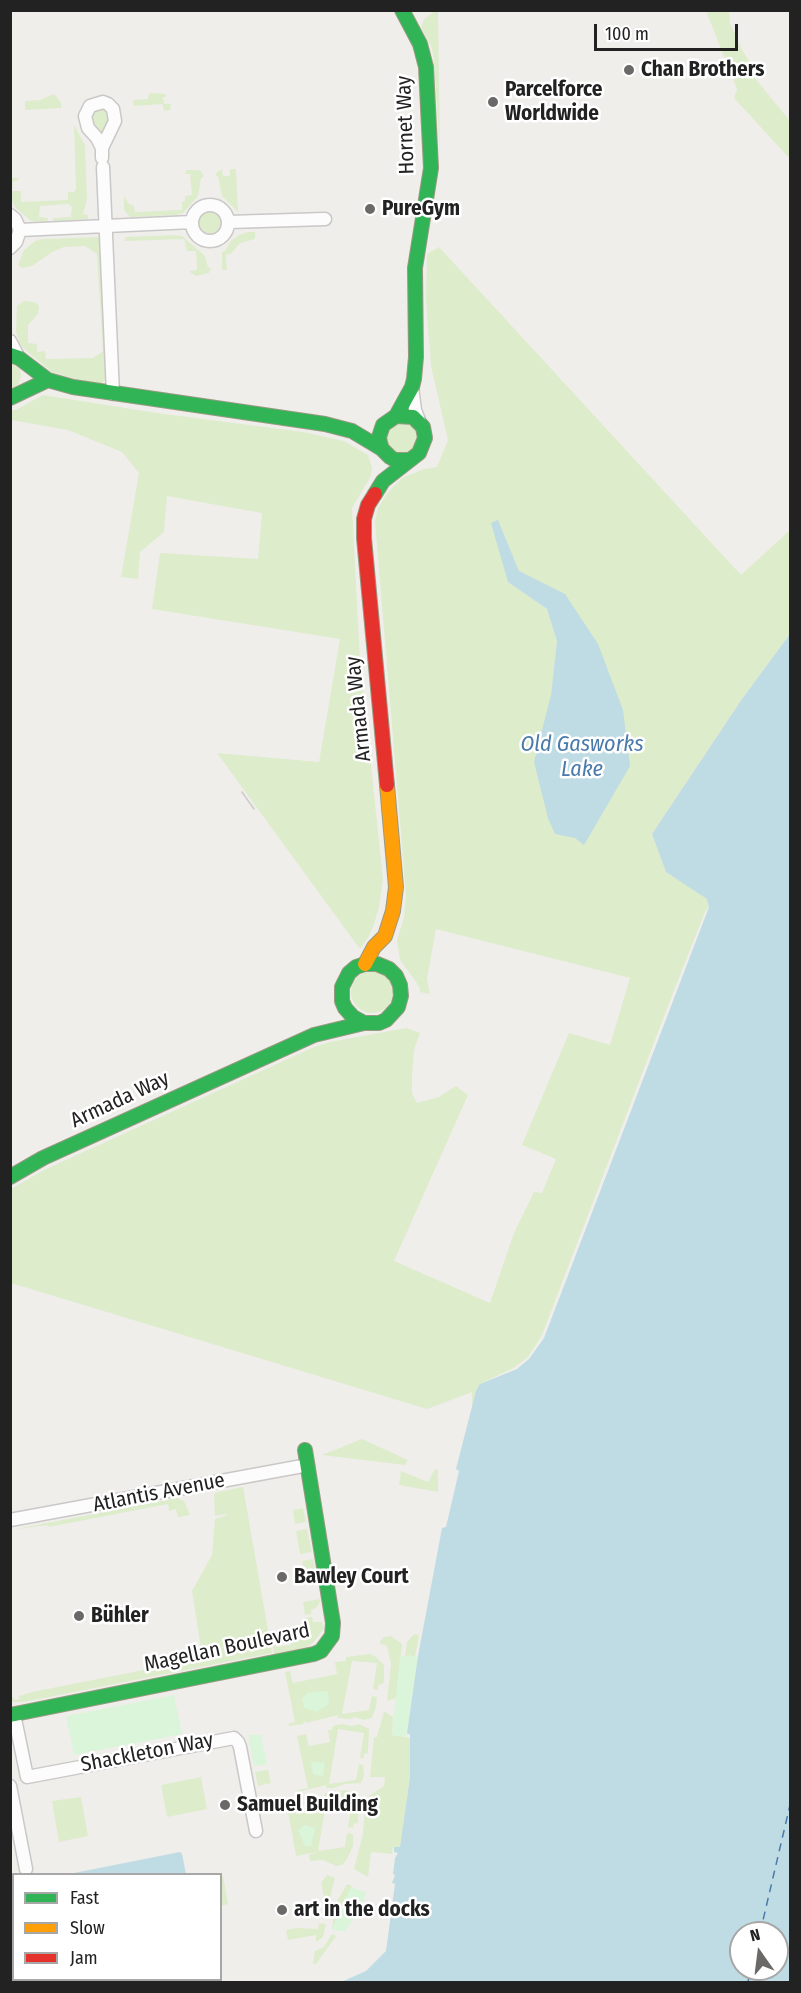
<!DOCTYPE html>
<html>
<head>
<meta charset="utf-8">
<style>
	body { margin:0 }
	#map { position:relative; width:801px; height:1993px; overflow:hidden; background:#f0eeeb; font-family:"Fira Sans Condensed",sans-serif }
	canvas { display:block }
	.frame { position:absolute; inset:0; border:12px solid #222; pointer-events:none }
	.legend { position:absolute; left:12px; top:1873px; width:210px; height:108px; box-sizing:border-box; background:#fff; border:2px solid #a7a7a7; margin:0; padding:8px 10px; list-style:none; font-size:18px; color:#222 }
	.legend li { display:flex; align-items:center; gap:12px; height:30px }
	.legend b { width:30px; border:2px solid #a7a7a7 }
	.north { position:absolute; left:729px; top:1921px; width:60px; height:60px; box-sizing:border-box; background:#fff; border:2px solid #a7a7a7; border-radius:50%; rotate:346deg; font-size:16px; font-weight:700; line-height:24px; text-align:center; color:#222 }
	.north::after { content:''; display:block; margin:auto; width:21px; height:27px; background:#6a6968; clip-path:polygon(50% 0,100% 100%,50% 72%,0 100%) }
	.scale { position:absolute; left:594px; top:24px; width:144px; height:27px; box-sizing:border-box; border:3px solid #222; border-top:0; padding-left:8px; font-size:18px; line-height:21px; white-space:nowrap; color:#222; -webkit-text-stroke:4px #fff; paint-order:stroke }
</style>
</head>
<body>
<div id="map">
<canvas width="801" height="1993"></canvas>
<div class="frame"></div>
<ul class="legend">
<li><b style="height:8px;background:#30b455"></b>Fast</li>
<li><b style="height:8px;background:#ff9f0a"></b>Slow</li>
<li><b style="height:8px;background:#e5322d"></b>Jam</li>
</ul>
<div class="north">N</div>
<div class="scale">100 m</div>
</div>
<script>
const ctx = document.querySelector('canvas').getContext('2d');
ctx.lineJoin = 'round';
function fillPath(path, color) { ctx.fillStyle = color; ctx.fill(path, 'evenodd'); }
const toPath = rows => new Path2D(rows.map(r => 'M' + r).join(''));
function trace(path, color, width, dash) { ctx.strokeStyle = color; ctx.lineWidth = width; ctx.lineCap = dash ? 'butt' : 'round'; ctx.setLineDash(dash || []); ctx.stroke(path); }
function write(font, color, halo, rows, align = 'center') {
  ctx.font = font + ' "Fira Sans Condensed",sans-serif'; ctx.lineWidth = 5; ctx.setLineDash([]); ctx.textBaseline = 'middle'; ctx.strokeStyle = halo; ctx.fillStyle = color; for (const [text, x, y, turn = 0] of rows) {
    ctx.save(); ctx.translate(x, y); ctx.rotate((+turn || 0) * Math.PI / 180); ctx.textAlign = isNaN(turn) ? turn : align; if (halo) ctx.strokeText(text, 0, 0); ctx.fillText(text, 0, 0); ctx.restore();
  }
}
fillPath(toPath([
	[435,11,438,11,440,155,434,61,432,48,421,27,424,19],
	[706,11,729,11,730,23,742,50,758,74,754,77,790,121,790,159,734,98,737,89],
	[149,93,166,94,166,97,163,97,164,104,171,104,170,110,164,111,163,104,134,106,133,100,148,99],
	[54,94,61,102,61,108,25,110,25,101,40,100],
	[97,108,103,108,108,111,109,122,101,132,99,131,90,118,92,112],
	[74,125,85,145,87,199,83,214,88,215,88,219,53,221,53,218,71,217,72,207,69,204,40,206,39,217,48,218,47,222,31,221,16,208,11,199,11,178,18,178,19,180,13,181,12,191,21,191,21,202,68,200,68,192,74,192,76,189],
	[222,169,223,176,230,176,230,169,236,169,238,212,222,196,218,176,215,176,217,172],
	[186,170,197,170,201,171,204,177,201,178,198,196,183,213,176,215,130,217,124,210,124,196,129,204,134,206,135,212,182,210,182,202,185,201,185,196,192,195,190,174,185,174],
	'199 222a12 12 0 1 1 24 0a12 12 0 1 1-24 0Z',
	[248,232,255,232,255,239,240,243,231,254,226,255,227,270,222,270,222,252,225,251,231,241,239,235],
	[173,235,182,236,205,256,208,267,211,268,209,273,196,276,191,273,190,271,197,270,196,251,187,251,184,239,125,241,125,237],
	[100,237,106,372,106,379,99,386,52,372,24,349,20,344,16,332,17,306,24,301,33,302,38,304,39,308,38,314,28,325,28,343,37,344,37,352,45,351,46,359,93,358,103,351,97,254,85,246,64,247,52,252,32,266,22,268,18,265,24,250,35,241,42,239],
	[439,247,741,575,790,530,790,634,742,699,652,834,666,872,708,899,709,907,705,912,673,993,542,1335,528,1357,515,1367,480,1384,472,1406,472,1392,427,1409,11,1283,11,1189,44,1170,314,1047,330,1042,406,1028,420,1033,414,1050,412,1075,412,1093,417,1103,439,1097,456,1086,468,1095,394,1261,490,1303,514,1233,534,1192,542,1193,556,1159,522,1145,569,1033,610,1045,630,978,436,929,427,979,430,994,420,992,420,988,414,979,400,960,397,941,404,917,406,894,375,521,378,508,388,492,402,478,424,469,437,467,448,440,431,366,426,300,427,254],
	[498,520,519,571,623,710,551,695,557,641,547,609,508,582],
	[10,361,20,369,21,377,18,385,10,390],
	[43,395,157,413,303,432,344,441,368,455,372,468,371,476,352,508,360,662,383,879,379,907,374,924,369,936,360,949,217,753,319,762,340,639,152,609,160,553,258,559,262,513,167,496,164,532,140,552,138,579,121,577,139,473,122,452,68,430,11,420,11,410,16,410],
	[397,422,413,425,419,439,410,452,399,454,387,444,386,433],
	'351 992a21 21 0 1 1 42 0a21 21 0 1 1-42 0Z',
	[362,1439,408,1460,405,1465,322,1455],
	[435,1469,438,1470,438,1492,399,1485,401,1471,428,1482],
	[243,1487,272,1653,24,1702,11,1702,11,1697,13,1697,14,1700,20,1699,19,1696,32,1692,154,1668,155,1670,176,1666,177,1668,181,1667,180,1665,214,1658,212,1646,201,1648,192,1591,212,1555,215,1519,227,1515,226,1514,215,1516,214,1494,218,1492],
	[177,1498,184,1501,190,1515,178,1517,176,1509,169,1511,168,1504,49,1527,48,1525,11,1530],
	[303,1508,306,1522,295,1524,293,1510],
	[307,1529,312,1552,300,1554,296,1531],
	[313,1559,317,1582,306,1584,302,1561],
	[321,1599,317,1607,311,1610,311,1614,305,1615,303,1602],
	[312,1617,313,1622,322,1622,324,1628,313,1643,304,1648,274,1654,271,1636,275,1635,277,1647,291,1645,291,1642,304,1639,306,1636,304,1628,308,1627,306,1618],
	[414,1634,419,1635,415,1657,405,1656,407,1642],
	[391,1636,402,1644,396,1698,387,1701,391,1664,387,1646,379,1643,384,1637],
	[370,1654,376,1657,384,1665,384,1683,378,1685,378,1690,373,1689,377,1663,352,1661,342,1714,369,1710,372,1696,377,1697,376,1707,372,1718,363,1720,355,1717,350,1719,338,1718,338,1715,306,1723,304,1721,303,1724,289,1726,288,1724,295,1722,285,1672,290,1671,293,1683,337,1674,335,1662,346,1661,346,1657],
	[384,1711,393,1717,392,1735,410,1738,410,1777,400,1847,393,1847,392,1854,371,1852,368,1877,354,1869,363,1834,365,1806,369,1796,384,1786,385,1777,370,1777,374,1737,377,1737],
	[342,1724,352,1726,359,1724,369,1729,368,1753,364,1754,364,1758,360,1758,364,1733,338,1729,329,1784,356,1780,359,1764,363,1765,364,1775,361,1783,345,1784,334,1788,326,1788,326,1785,298,1792,298,1790,308,1788,297,1736,306,1734,309,1746,330,1742,328,1730,332,1730,332,1727,336,1725],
	[268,1770,271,1783,258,1786,255,1772],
	[201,1777,207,1809,167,1817,161,1785],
	[344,1790,359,1795,358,1823,354,1824,353,1828,348,1827,352,1802,327,1798,318,1851,345,1847,347,1833,353,1834,353,1846,347,1859,342,1865,336,1866,323,1860,310,1861,309,1855,318,1852,296,1856,287,1805,293,1803,296,1814,313,1811,311,1800,324,1798,325,1793,332,1794],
	[81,1797,88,1836,59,1842,52,1801],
	[327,1875,335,1878,328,1906,326,1906,321,1883],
	[223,1876,228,1904,221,1906,220,1877],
	[347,1884,352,1886,332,1929,335,1905],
	[319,1923,326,1924,323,1937,316,1942,316,1935,288,1940,286,1930,296,1928,318,1929],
	[332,1934,336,1936,316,1964,313,1964,315,1951,324,1947]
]), '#ddeccb');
fillPath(toPath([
	[409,1655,418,1657,406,1737,392,1735,400,1657],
	[328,1691,329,1704,317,1712,304,1708,302,1698,309,1692],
	[174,1695,182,1734,74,1755,66,1716],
	[248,1735,261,1735,267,1764,254,1766],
	[317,1762,325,1763,323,1776,313,1774,311,1763],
	[304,1825,315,1828,311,1847,305,1846,298,1830],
	[351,1887,366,1892,363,1903,366,1904,345,1931,337,1931,332,1929]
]), '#daf5da');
fillPath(toPath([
	[498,520,519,571,565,594,598,644,623,710,630,766,584,845,575,838,555,834,548,818,534,762,551,695,557,641,547,609,508,582,491,523],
	[790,634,790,1982,341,1982,366,1971,386,1951,395,1884,392,1883,395,1875,393,1874,395,1858,398,1853,394,1852,394,1847,400,1847,410,1777,410,1735,407,1733,418,1656,442,1528,446,1527,459,1471,456,1469,476,1391,480,1384,517,1369,529,1359,544,1338,709,907,707,899,666,872,652,834,742,699],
	[741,1933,777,1933,777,1969,741,1969],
	[180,1852,182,1854,186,1874,69,1874],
	[11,1886,13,1886,14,1960,11,1968]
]), '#bfdbe3');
trace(toPath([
	[760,1933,790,1805],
	[748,1982,751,1969]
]), '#4a7aab', 1.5, [8, 6]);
const street = toPath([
	[102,148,115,121,113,109,108,104,103,102,90,106,85,116,88,128,97,138,102,148,102,158],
	[103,167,113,394],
	'192 223a18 18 0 1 1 36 0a18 18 0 1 1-36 0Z',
	[10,215,15,219,20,230,16,242,10,248],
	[229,222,325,219],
	[20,230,192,222],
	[10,341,19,358],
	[412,387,415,410,420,423],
	[10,1520,308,1465],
	[14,1714,27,1777,234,1738,238,1742,240,1747,256,1831],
	[10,1786,26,1869]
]);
const fast = toPath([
	[10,355,19,358,48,380,73,387,325,424,352,431,382,449],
	[10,398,48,380],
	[396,416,412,387,414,379,416,357,415,268,431,168,426,67,420,44,402,10],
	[375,494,383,481,419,453,425,438,423,427,413,417,396,416,383,425,379,437,380,443,382,449,390,457,395,460,408,460],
	[10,1177,43,1158,314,1035,364,1023,379,1023,386,1020,398,1007,401,996,400,985,396,976,389,969,377,964,365,964,356,967,349,973,342,987,342,1001,345,1008,353,1017,364,1023],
	[10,1715,314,1654,321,1651,332,1636,333,1623,305,1450]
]);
const slow = toPath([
	[365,964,374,947,385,936,393,911,396,887,387,785]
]);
const jam = toPath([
	[375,494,368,505,364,519,364,538,387,785]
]);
trace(street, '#c9c8c7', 15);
trace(fast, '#999a82', 16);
trace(slow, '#999a82', 16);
trace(jam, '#999a82', 16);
trace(street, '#fdfcfc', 12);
trace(fast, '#30b455', 14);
trace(slow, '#ff9f0a', 14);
trace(jam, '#e5322d', 14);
trace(toPath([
	[242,792,254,809]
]), '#ccc', 1.5);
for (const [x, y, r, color] of [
	[629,70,6,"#6a6968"],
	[493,102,6,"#6a6968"],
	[370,209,6,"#6a6968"],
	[282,1577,6,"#6a6968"],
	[79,1616,6,"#6a6968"],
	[225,1805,6,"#6a6968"],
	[282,1910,6,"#6a6968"]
]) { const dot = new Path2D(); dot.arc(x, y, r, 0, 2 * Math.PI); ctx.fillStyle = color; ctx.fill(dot); trace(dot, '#fff', 2); }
write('bold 21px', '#222', '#fff', [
	["Chan Brothers",641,70],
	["Parcelforce",505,90],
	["Worldwide",505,114],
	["PureGym",382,209],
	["Bawley Court",294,1577],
	["Bühler",91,1616],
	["Samuel Building",237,1805],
	["art in the docks",294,1910]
], 'left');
write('21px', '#222', '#fff', [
	["Hornet Way",406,125,-92],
	["Armada Way",359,709,-96],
	["Armada Way",120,1100,-25],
	["Atlantis Avenue",159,1493,-11],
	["Magellan Boulevard",227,1648,-12],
	["Shackleton Way",147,1753,-11]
]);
write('italic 22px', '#4a7aab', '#fff', [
	["Old Gasworks",582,745],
	["Lake",582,770]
]);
</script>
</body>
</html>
